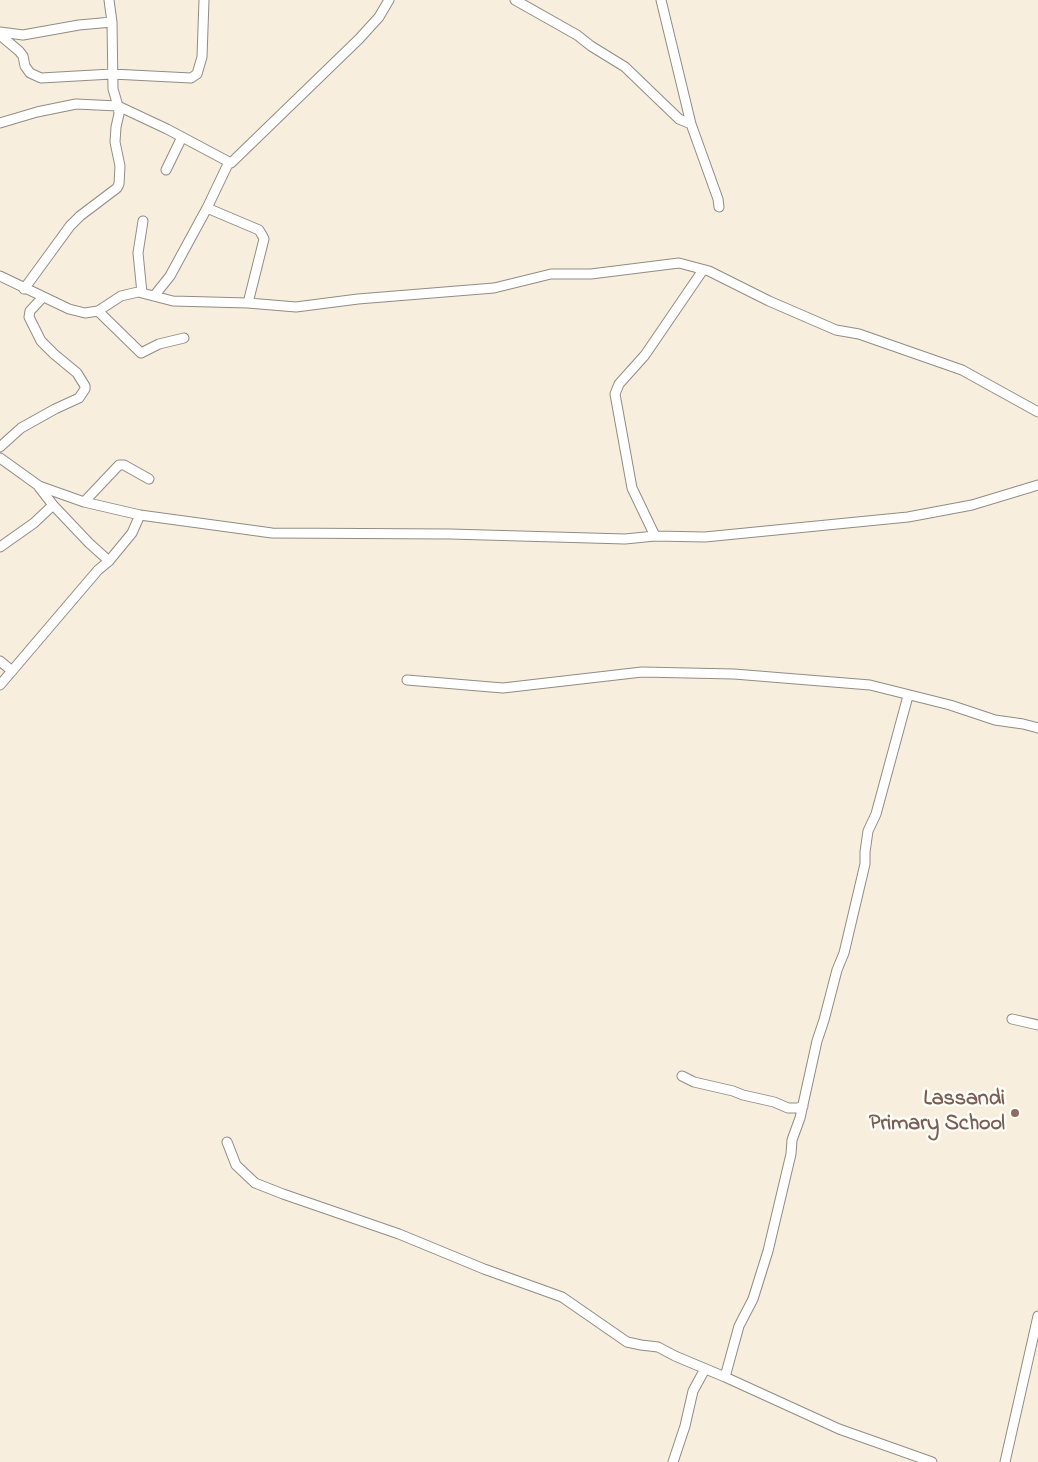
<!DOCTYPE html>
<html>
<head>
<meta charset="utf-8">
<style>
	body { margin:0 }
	canvas { display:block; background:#f7eedd }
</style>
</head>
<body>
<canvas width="1038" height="1462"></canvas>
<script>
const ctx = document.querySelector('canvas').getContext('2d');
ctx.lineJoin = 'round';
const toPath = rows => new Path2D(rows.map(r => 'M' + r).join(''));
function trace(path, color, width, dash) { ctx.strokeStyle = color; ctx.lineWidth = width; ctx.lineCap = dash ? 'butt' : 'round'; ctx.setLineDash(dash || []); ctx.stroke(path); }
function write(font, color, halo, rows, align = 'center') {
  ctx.font = font + ' "Indie Flower",sans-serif'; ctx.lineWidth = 5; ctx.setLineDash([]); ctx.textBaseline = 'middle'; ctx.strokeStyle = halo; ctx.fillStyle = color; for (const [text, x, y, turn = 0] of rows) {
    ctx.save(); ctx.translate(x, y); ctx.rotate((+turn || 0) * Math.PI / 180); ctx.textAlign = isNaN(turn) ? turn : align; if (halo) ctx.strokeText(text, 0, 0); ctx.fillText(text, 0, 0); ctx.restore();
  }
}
const minor = toPath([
	[515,0,577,35,591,46,625,67,679,119,691,124],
	[661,0,691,124,718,199,719,207],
	[0,32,23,35,79,25,112,22],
	[0,35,19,51,23,56,25,66,30,73,41,78,112,74,191,78,197,74,202,57,204,0],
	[0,123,37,112,76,104,118,106,167,129,231,163],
	[166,170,182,137],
	[207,208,259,230,262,235,264,239,248,303],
	[0,276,69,309,85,313,98,311,121,296,138,292,173,301,248,303,296,307,358,299,494,288,551,274,591,274,679,263,709,271,769,301,836,330,859,334,962,370,1038,412],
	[24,289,70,226,80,216,117,188,119,184,120,166,115,142,116,127,119,114,118,106,113,89,112,22,109,0],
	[142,293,138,253,143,221],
	[154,296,170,276,207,208,228,164,231,163,359,39,379,17,389,0],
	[98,311,141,353,159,344,184,338],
	[0,447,21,428,55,409,79,398,85,389,85,386,77,373,54,354,41,341,29,317,30,311,43,297],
	[0,458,39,486,84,502,140,515,272,533,450,534,625,539,655,536,705,537,908,517,972,505,1038,485],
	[84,502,119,465,124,465,149,479],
	[655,536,632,488,615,394,619,384,645,355,703,270],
	[0,547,34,523,53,505],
	[109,561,132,533,140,515],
	[0,661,12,671],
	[407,680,503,688,642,672,734,674,870,685,950,705,995,720,1023,724,1038,728],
	[0,685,98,570,109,561,89,543,53,505,39,487],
	[1012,1019,1038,1025],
	[682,1076,694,1082,733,1091,743,1095,774,1102,788,1108,798,1108,803,1106],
	[227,1142,236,1165,255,1183,283,1194,399,1234,484,1269,562,1297,627,1342,641,1345,658,1347,675,1356,725,1377,839,1429,932,1462],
	[725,1377,739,1326,753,1299,768,1251,791,1154,792,1140,800,1118,817,1041,824,1020,837,970,844,953,865,864,865,852,868,831,876,814,908,696],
	[673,1462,685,1426,693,1391,705,1369],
	[1005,1462,1038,1316]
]);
trace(minor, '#918c84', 11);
trace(minor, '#fff', 9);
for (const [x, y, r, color] of [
	[1015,1113,5,"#8d6e63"]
]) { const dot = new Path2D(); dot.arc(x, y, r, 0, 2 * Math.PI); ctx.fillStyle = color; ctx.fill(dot); trace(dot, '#fdfcf7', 2); }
write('bold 22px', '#785e54', '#fdfcf7', [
	["Lassandi",1005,1100],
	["Primary School",1005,1125]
], 'right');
</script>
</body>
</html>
